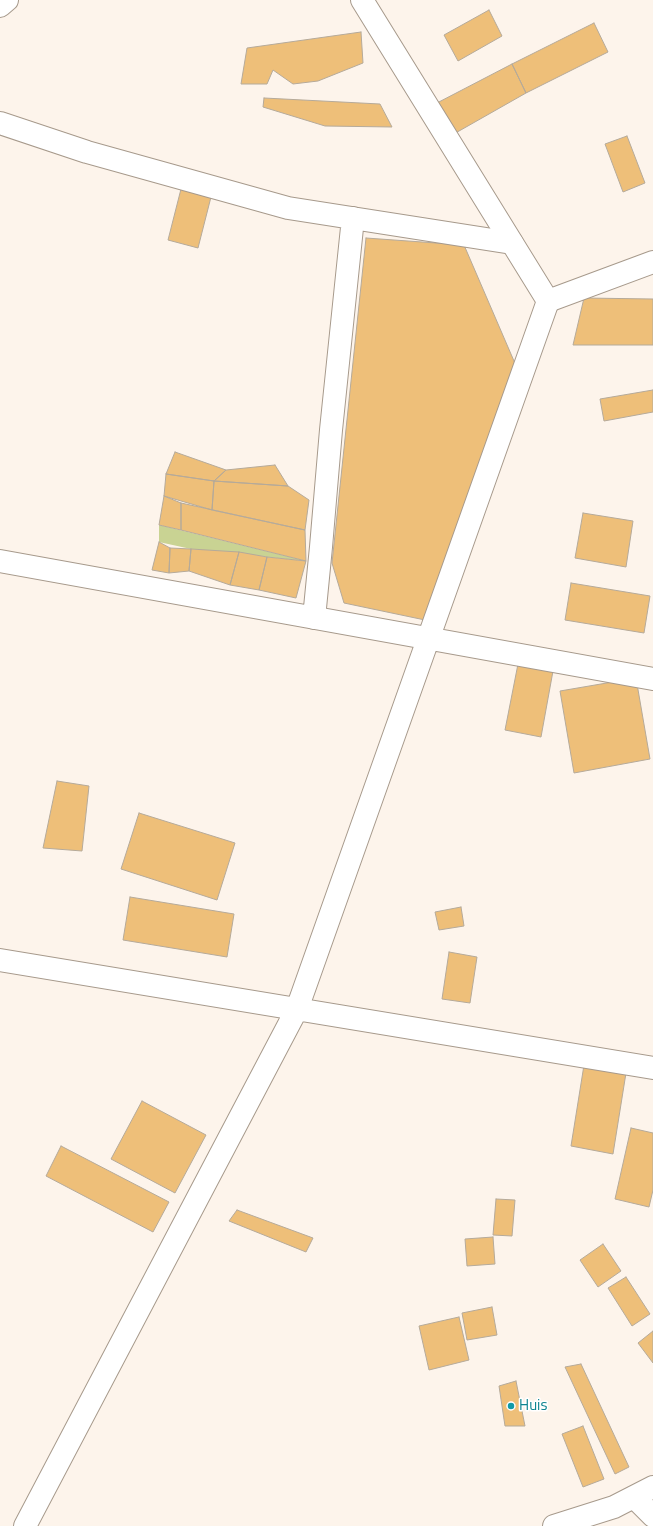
<!DOCTYPE html>
<html>
<head>
<meta charset="utf-8">
<style>
	body { margin:0 }
	canvas { display:block; background:#fdf4eb }
</style>
</head>
<body>
<canvas width="653" height="1526"></canvas>
<script>
const ctx = document.querySelector('canvas').getContext('2d');
ctx.lineJoin = 'round';
function fillPath(path, color) { ctx.fillStyle = color; ctx.fill(path, 'evenodd'); }
const toPath = rows => new Path2D(rows.map(r => 'M' + r).join(''));
function trace(path, color, width, dash) { ctx.strokeStyle = color; ctx.lineWidth = width; ctx.lineCap = dash ? 'butt' : 'round'; ctx.setLineDash(dash || []); ctx.stroke(path); }
function write(font, color, halo, rows, align = 'center') {
  ctx.font = font + ' "Titillium Web",sans-serif'; ctx.lineWidth = 3; ctx.setLineDash([]); ctx.textBaseline = 'middle'; ctx.strokeStyle = halo; ctx.fillStyle = color; for (const [text, x, y, turn = 0] of rows) {
    ctx.save(); ctx.translate(x, y); ctx.rotate((+turn || 0) * Math.PI / 180); ctx.textAlign = isNaN(turn) ? turn : align; if (halo) ctx.strokeText(text, 0, 0); ctx.fillText(text, 0, 0); ctx.restore();
  }
}
fillPath(toPath([
	[159,525,306,561,191,549,159,542]
]), '#c9d393');
const building = toPath([
	[489,10,502,36,458,61,444,35,489,10],
	[594,23,608,52,526,93,512,64,594,23],
	[361,32,363,63,318,81,293,84,273,70,267,84,241,84,247,48,361,32],
	[512,64,526,93,452,135,435,104,512,64],
	[264,98,380,104,392,127,325,126,263,107,264,98],
	[627,136,645,183,623,192,605,144,627,136],
	[181,189,211,197,198,248,168,240,181,189],
	[366,238,464,245,517,368,425,620,344,603,332,563,366,238],
	[584,298,653,299,653,345,573,345,584,298],
	[653,390,653,412,604,421,600,399,653,390],
	[175,452,226,470,214,481,166,474,175,452],
	[275,465,288,486,214,481,226,470,275,465],
	[166,474,214,481,212,510,164,496,166,474],
	[214,481,288,486,309,500,305,530,212,510,214,481],
	[164,496,181,503,181,530,159,525,164,496],
	[181,503,305,530,306,561,181,530,181,503],
	[583,513,633,521,626,567,575,558,583,513],
	[159,542,170,548,169,573,152,570,159,542],
	[170,548,191,549,189,571,169,573,170,548],
	[191,549,239,552,230,585,189,571,191,549],
	[239,552,267,557,259,590,230,585,239,552],
	[267,557,306,561,296,598,259,590,267,557],
	[571,583,650,596,644,633,565,620,571,583],
	[518,664,553,671,541,737,505,730,518,664],
	[636,678,650,759,574,773,560,691,636,678],
	[57,781,89,786,82,851,43,848,57,781],
	[139,813,235,843,217,900,121,869,139,813],
	[130,897,234,914,227,957,123,940,130,897],
	[461,907,464,926,439,930,435,912,461,907],
	[449,952,477,957,470,1003,442,999,449,952],
	[584,1065,626,1073,613,1154,571,1146,584,1065],
	[142,1101,206,1135,175,1193,111,1159,142,1101],
	[631,1128,653,1133,653,1190,649,1207,615,1199,631,1128],
	[61,1146,169,1202,153,1232,46,1176,61,1146],
	[496,1199,515,1200,512,1236,493,1235,496,1199],
	[237,1210,313,1238,306,1252,229,1221,237,1210],
	[493,1237,495,1264,467,1266,465,1239,493,1237],
	[603,1244,621,1271,598,1287,580,1260,603,1244],
	[626,1277,650,1314,632,1326,608,1288,626,1277],
	[492,1307,497,1335,467,1340,462,1313,492,1307],
	[459,1317,469,1360,429,1370,419,1326,459,1317],
	[653,1331,653,1363,638,1343,653,1331],
	[581,1364,629,1467,615,1474,565,1367,581,1364],
	[516,1381,525,1426,505,1426,499,1386,516,1381],
	[583,1426,604,1479,583,1487,562,1434,583,1426]
]);
fillPath(building, '#eebf79');
trace(building, '#b5aa9a', 1);
const street = toPath([
	[0,6,7,0],
	[0,123,87,152,288,208,512,243],
	[0,561,653,679],
	[314,618,321,547,331,430,353,218],
	[0,960,653,1068],
	[635,1498,653,1516],
	[25,1526,297,1009,548,301]
]);
const secondary = toPath([
	[362,0,548,301,653,262]
]);
const primary = toPath([
	[554,1526,614,1507,653,1487]
]);
trace(street, '#a79a8c', 24);
trace(secondary, '#a79a8c', 24);
trace(primary, '#a79a8c', 24);
trace(street, '#fff', 22);
trace(secondary, '#fff', 22);
trace(primary, '#fff', 22);
for (const [x, y, r, color] of [
	[511,1406,4,"#0f9aa8"]
]) { const dot = new Path2D(); dot.arc(x, y, r, 0, 2 * Math.PI); ctx.fillStyle = color; ctx.fill(dot); trace(dot, '#fff', 1.5); }
write('15px', '#0d838f', '#fff', [
	["Huis",519,1406]
], 'left');
</script>
</body>
</html>
